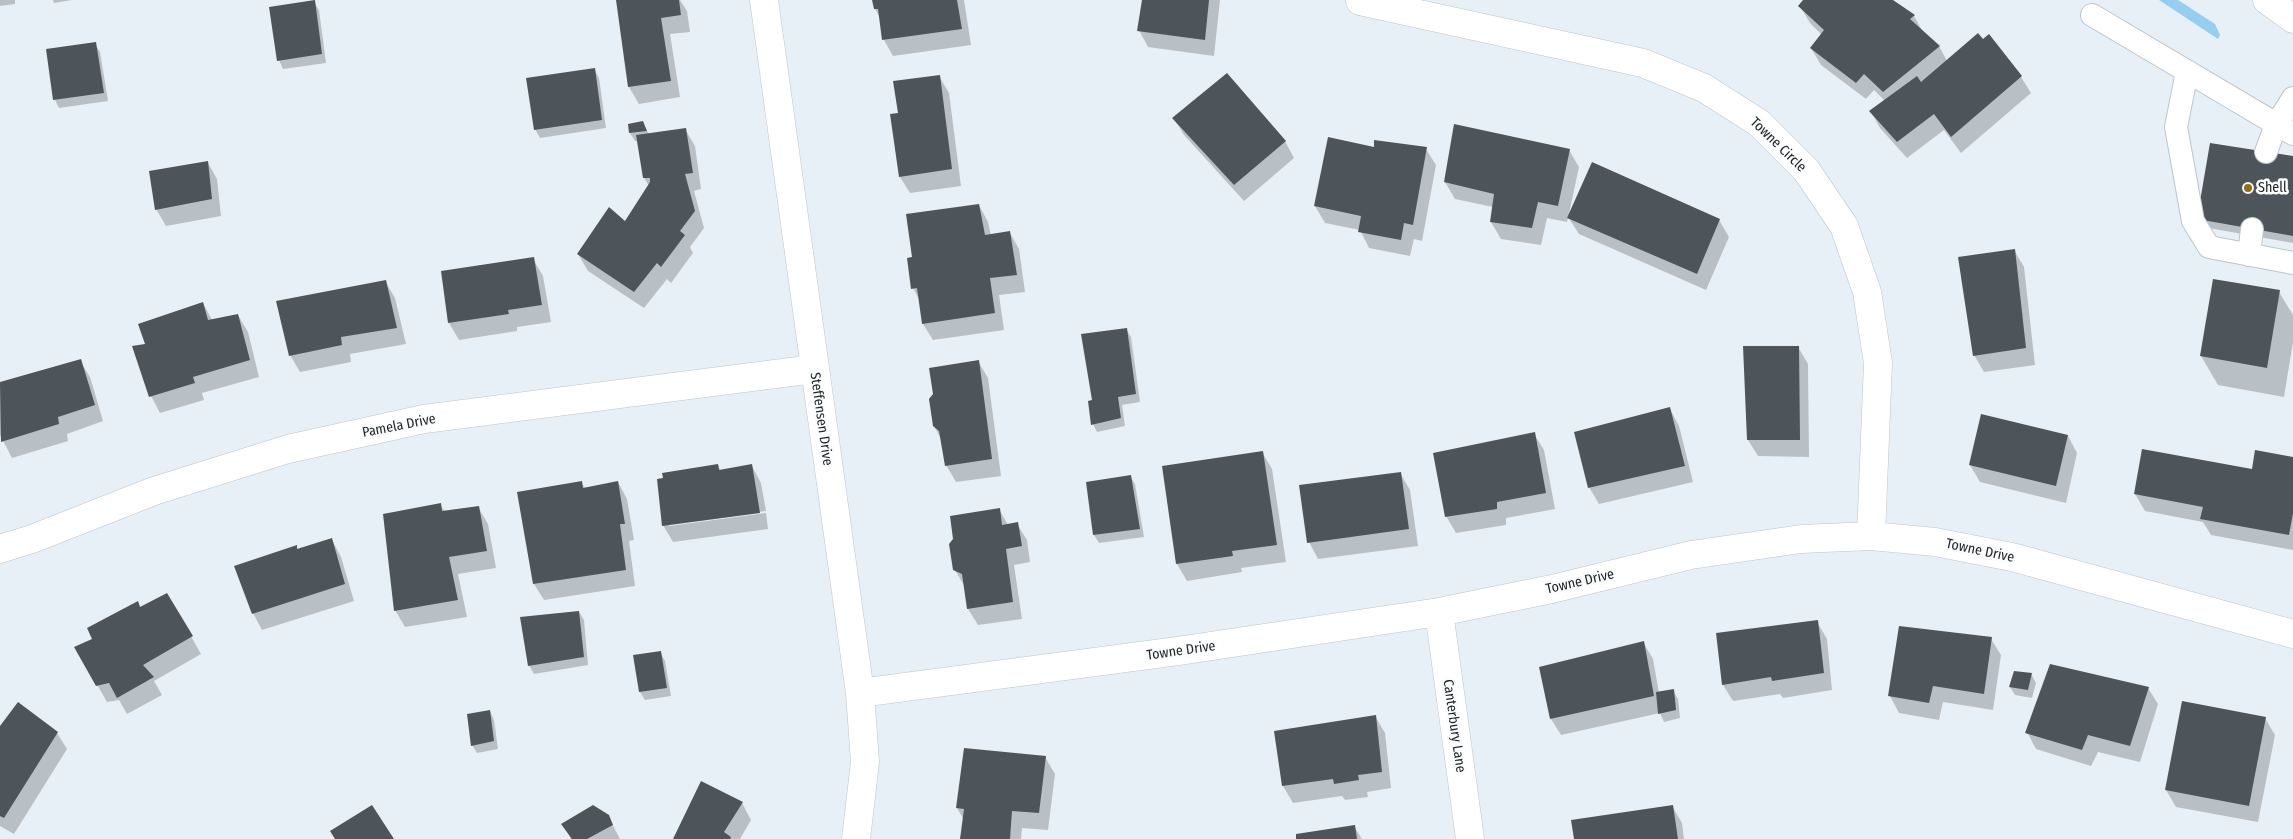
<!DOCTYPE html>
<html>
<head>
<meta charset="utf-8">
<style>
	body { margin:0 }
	canvas { display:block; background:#e7f0f6 }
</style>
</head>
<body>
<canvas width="2293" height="839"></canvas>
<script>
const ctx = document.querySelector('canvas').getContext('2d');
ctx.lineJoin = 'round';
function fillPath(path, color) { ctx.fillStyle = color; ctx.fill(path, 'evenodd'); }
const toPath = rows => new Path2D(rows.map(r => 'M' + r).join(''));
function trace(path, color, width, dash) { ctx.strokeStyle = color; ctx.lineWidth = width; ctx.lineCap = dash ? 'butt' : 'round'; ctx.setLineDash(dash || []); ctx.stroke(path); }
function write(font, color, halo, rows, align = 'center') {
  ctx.font = font + ' "Fira Sans Condensed",sans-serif'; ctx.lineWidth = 5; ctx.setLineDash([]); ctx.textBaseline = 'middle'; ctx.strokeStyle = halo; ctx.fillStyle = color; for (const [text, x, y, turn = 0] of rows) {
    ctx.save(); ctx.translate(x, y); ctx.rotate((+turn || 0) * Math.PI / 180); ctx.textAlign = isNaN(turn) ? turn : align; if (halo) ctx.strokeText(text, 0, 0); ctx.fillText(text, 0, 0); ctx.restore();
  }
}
fillPath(toPath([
	[2159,0,2178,0,2215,24,2220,35,2218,39]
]), '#97ceef');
fillPath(toPath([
	[0,0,15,0,15,4,0,6],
	[53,0,72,0,54,3],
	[617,0,680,0,687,11,690,32,670,34,680,97,639,104,629,87],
	[873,0,964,0,971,45,893,56,884,40,881,19,875,9],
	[1143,0,1220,0,1214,56,1148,47,1139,30],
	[1805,0,1891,0,1914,16,1923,32,1939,46,1947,61,2021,77,2031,93,1961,153,1944,130,1907,158,1880,128,1871,112,1885,101,1874,90,1866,99,1821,65,1811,48,1822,35,1810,23,1800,6],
	[314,2,319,10,326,63,283,69,279,60],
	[95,44,100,52,108,101,59,108,55,100],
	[594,69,599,78,606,128,540,138,535,129],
	[939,76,949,93,961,186,910,193,900,177,899,114],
	[1174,119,1285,141,1294,158,1244,201,1184,135],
	[642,123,649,134,685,129,695,146,701,189,694,191,704,228,690,247,693,253,671,283,667,279,644,308,588,271,578,254,626,222,649,186,644,178,639,141,635,141,630,133],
	[1375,149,1426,149,1436,165,1422,241,1414,239,1410,256,1369,248,1360,230,1325,223,1315,206],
	[1569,150,1579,167,1569,214,1719,220,1729,237,1706,290,1579,234,1568,217,1567,222,1547,218,1541,245,1501,239,1491,222,1493,207,1455,199,1445,182],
	[2293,157,2293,243,2203,227,2198,219],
	[208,163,217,179,221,216,166,226,156,209],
	[979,205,988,222,991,236,1010,233,1019,249,1025,292,999,295,1004,330,933,340,923,324,920,301,913,288],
	[2014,250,2024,267,2035,365,1984,372,1974,355],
	[533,259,543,276,551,322,517,327,517,331,459,340,449,323],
	[385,281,395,298,406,344,350,354,351,362,300,372,290,355],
	[2279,292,2293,315,2293,342,2284,397,2218,385,2201,356],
	[203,303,212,320,238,315,248,332,259,377,202,393,204,400,160,413,151,396,147,345],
	[1126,329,1131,337,1140,402,1122,405,1125,426,1097,432,1093,424,1094,401],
	[1798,347,1808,364,1809,457,1758,456,1748,440],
	[80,361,90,377,103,421,67,434,68,441,12,458,0,435,0,384],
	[978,361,988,378,1001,476,956,482,946,465,941,439,934,426,934,395],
	[1670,409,1679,426,1693,482,1599,504,1589,487],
	[1534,434,1544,450,1555,509,1506,518,1506,525,1456,533,1446,516],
	[2068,436,2077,453,2066,503,1980,482,1970,465],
	[2143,451,2253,471,2293,458,2293,550,2211,535,2203,522,2145,511,2135,494],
	[1262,452,1272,469,1286,562,1241,568,1242,572,1187,581,1177,564],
	[718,465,721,471,752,466,761,483,766,511,669,523,669,526,766,513,768,529,673,542,663,525],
	[1400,473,1410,490,1418,546,1318,559,1309,542],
	[1130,476,1135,484,1144,537,1099,543,1094,535],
	[618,482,627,499,634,540,629,541,635,586,544,600,534,584,581,483,585,488],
	[440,504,445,512,478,507,488,524,496,568,458,574,467,617,405,627,395,610],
	[999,509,1008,525,1017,524,1027,540,1030,562,1014,565,1022,619,978,625,968,609,965,587,955,570],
	[332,540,341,557,354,601,262,630,253,613,296,546,298,550],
	[167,594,201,654,154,681,162,695,127,714,119,700,107,702,76,648,93,640,138,603,141,608],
	[579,612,584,620,588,665,534,674,529,665],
	[1817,622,1827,639,1832,690,1783,698,1780,694,1733,701,1723,685],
	[1991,639,2001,655,1993,710,1943,702,1939,720,1899,713,1890,696],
	[1643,642,1653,659,1659,693,1673,691,1678,699,1680,718,1664,722,1660,713,1561,735,1551,719],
	[660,652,665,661,671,696,645,700,640,692],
	[2031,674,2036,683,2032,698,2015,695,2010,687],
	[2148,688,2158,704,2140,762,2098,752,2091,766,2036,749,2027,732],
	[490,711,494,720,498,749,477,753,472,745],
	[1375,716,1385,733,1391,788,1367,792,1368,797,1345,800,1342,796,1293,803,1283,786,1276,732],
	[2265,718,2275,735,2258,822,2176,807,2166,790],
	[0,728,57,733,67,749,14,834,0,826],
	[1045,757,1055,774,1048,830,1022,828,1021,839,961,839,964,820,957,808],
	[742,803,751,820,740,839,674,839],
	[1672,806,1682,823,1684,839,1576,839],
	[608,816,620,839,571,839,563,824],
	[1354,826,1362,839,1298,839]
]), '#0003');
fillPath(toPath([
	[315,0,322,54,277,61,269,7],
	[616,0,679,0,681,15,661,18,671,81,628,87],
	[872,0,957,0,962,29,882,40,878,9,874,9],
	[1142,0,1209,0,1205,40,1137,31],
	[1803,0,1893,0,1915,15,1910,19,1940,46,1883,92,1864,74,1856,83,1810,48,1824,30,1798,6],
	[1978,33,1983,39,1989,34,2022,76,1951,137,1934,114,1897,142,1869,111,1917,76,1921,82],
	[96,42,104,93,53,100,46,49],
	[595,68,602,120,534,130,526,78],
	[1227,73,1286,141,1234,185,1172,118],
	[940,75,952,169,899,177,890,114,898,113,893,81],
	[643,121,647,131,629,133,628,124],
	[1454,124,1570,149,1558,206,1538,202,1532,228,1490,222,1494,194,1444,182],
	[686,128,693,173,685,174,695,211,680,231,685,235,661,267,657,263,634,292,577,254,609,207,625,221,650,182,650,178,643,178,636,135],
	[1328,137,1374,147,1374,140,1427,147,1413,225,1404,223,1401,240,1358,232,1361,216,1314,206],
	[2210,143,2293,156,2293,236,2197,219],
	[208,161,212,199,155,210,149,171],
	[1592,162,1720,219,1697,274,1567,218],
	[979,204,985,235,1010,231,1017,275,990,278,995,313,922,324,917,288,911,289,907,258,912,257,906,214],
	[2015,249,2026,348,1973,356,1958,257],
	[534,257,542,305,508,310,509,314,448,323,441,271],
	[2213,279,2280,290,2267,368,2200,356],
	[386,280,397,328,341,337,342,345,289,356,276,301],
	[203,302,208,320,238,314,250,360,193,377,195,383,149,397,132,346,145,344,138,324],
	[1127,328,1136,394,1118,397,1121,418,1091,425,1088,401,1092,400,1081,334],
	[1743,346,1799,346,1800,440,1747,440],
	[81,359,95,405,58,417,59,424,1,442,0,382],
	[979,360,992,459,945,466,939,431,933,426,929,399,933,394,929,368],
	[1670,407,1685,466,1588,488,1574,432],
	[1981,414,2068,435,2056,486,1969,465],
	[1535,432,1546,493,1497,502,1497,509,1445,517,1433,453],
	[2142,449,2252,469,2255,450,2293,457,2293,513,2289,535,2200,519,2203,507,2134,494],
	[1263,451,1277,545,1232,551,1233,556,1176,564,1162,466],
	[718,464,719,470,752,464,760,513,662,526,657,479,663,478,662,473],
	[1401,472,1409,529,1307,543,1299,485],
	[1131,475,1140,529,1093,535,1086,482],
	[582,481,583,488,618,481,625,524,620,524,626,570,533,584,517,492],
	[441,503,442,511,479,506,487,551,449,557,458,600,394,611,383,514],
	[1000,508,1002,525,1018,522,1022,546,1006,549,1013,602,967,609,962,574,953,570,949,544,953,539,950,516],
	[332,538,345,584,252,614,234,566,297,545,297,549],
	[167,593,193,636,143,665,154,677,117,698,109,683,96,686,74,647,92,639,87,628,138,601,140,607],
	[579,611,584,657,528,666,520,617],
	[1818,620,1824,673,1772,681,1771,677,1722,685,1716,633],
	[1899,626,1992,637,1984,694,1933,686,1929,703,1888,696],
	[1644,641,1654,696,1550,719,1539,667],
	[661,651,667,688,639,692,633,655],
	[2050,664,2149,687,2130,746,2088,735,2082,750,2025,733],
	[2014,671,2032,673,2028,690,2009,687],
	[1674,689,1676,710,1658,714,1656,692],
	[2182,701,2266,717,2249,806,2165,790],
	[18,702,58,732,4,818,0,816,0,726],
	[490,710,494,741,471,746,467,714],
	[1376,715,1382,772,1358,775,1359,780,1334,784,1333,779,1282,786,1274,731],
	[964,748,1046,756,1039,813,1012,811,1010,839,960,839,964,809,956,808],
	[701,781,743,802,724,832,731,837,730,839,673,839],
	[372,805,394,839,335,839,330,831],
	[593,805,609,815,613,825,587,839,572,839,561,824],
	[1673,805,1678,839,1574,839,1571,820],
	[1355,825,1357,839,1296,839,1296,834]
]), '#4d555a');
const lane = toPath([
	[2092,15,2293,134],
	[2187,72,2176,127,2193,221,2209,247,2293,263],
	[2266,152,2276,125,2293,98],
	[2249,255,2252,229]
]);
const street = toPath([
	[764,0,860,693,865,762,856,839],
	[1360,1,1643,63,1704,88,1759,123,1806,170,1844,226,1867,292,1878,363,1871,536],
	[0,549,32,539,154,491,288,449,424,419,814,369],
	[1439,612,1470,839],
	[860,693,1178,651,1439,612,1552,589,1691,555,1801,539,1871,536,1935,542,2012,557,2293,634]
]);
const secondary = toPath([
	[2267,0,2293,19]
]);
trace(lane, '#bcc5cb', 24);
trace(street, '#bcc5cb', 29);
trace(secondary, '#bcc5cb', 29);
trace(lane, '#fff', 22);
trace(street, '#fff', 28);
trace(secondary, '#fff', 28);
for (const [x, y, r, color] of [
	[2248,188,5,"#916e14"]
]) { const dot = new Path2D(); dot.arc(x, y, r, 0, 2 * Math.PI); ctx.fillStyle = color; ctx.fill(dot); trace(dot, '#fbfcfe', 2); }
write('14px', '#222527', '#fbfcfe', [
	["Towne Circle",1778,145,44],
	["Steffensen Drive",821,419,82],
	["Pamela Drive",399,426,-11],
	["Towne Drive",1980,551,12],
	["Towne Drive",1580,582,-13],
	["Towne Drive",1181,651,-8],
	["Canterbury Lane",1454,726,82]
]);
write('14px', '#222527', '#fbfcfe', [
	["Shell",2258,188]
], 'left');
</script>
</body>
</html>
